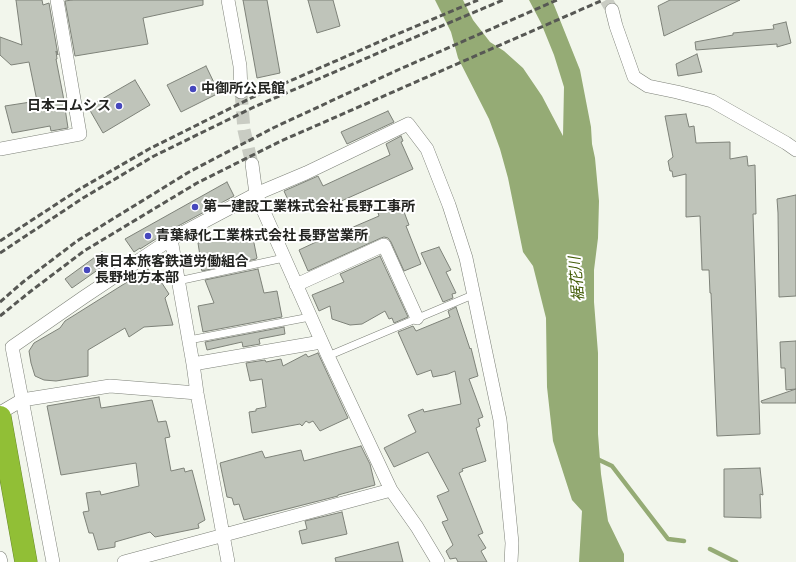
<!DOCTYPE html>
<html>
<head>
<meta charset="utf-8">
<style>
	body { margin:0 }
	canvas { display:block; background:#f2f6ec }
</style>
</head>
<body>
<canvas width="796" height="562"></canvas>
<script>
const ctx = document.querySelector('canvas').getContext('2d');
ctx.lineJoin = 'round';
function fillPath(path, color) { ctx.fillStyle = color; ctx.fill(path, 'evenodd'); }
const toPath = rows => new Path2D(rows.map(r => 'M' + r).join(''));
function trace(path, color, width, dash) { ctx.strokeStyle = color; ctx.lineWidth = width; ctx.lineCap = dash ? 'butt' : 'round'; ctx.setLineDash(dash || []); ctx.stroke(path); }
function write(font, color, halo, rows, align = 'center') {
  ctx.font = font + ' "Alegreya Sans","Noto Sans JP",sans-serif'; ctx.lineWidth = 4; ctx.setLineDash([]); ctx.textBaseline = 'middle'; ctx.strokeStyle = halo; ctx.fillStyle = color; for (const [text, x, y, turn = 0] of rows) {
    ctx.save(); ctx.translate(x, y); ctx.rotate((+turn || 0) * Math.PI / 180); ctx.textAlign = isNaN(turn) ? turn : align; if (halo) ctx.strokeText(text, 0, 0); ctx.fillText(text, 0, 0); ctx.restore();
  }
}
fillPath(toPath([
	[435,0,463,0,473,20,490,42,504,51,523,68,542,96,563,136,564,87,554,55,541,23,529,0,552,0,580,70,591,127,592,144,595,158,599,201,598,238,594,270,594,302,598,353,598,434,601,474,608,521,624,554,624,562,579,562,582,511,572,500,553,441,547,387,546,318,533,266,523,252,508,178,500,149,489,119,458,58,451,32]
]), '#95ab75');
trace(toPath([
	[595,458,612,466,668,539,684,541],
	[710,549,736,562]
]), '#95ab75', 4.5);
const building = toPath([
	[16,0,42,0,43,5,49,3,58,55,56,51,57,59,56,59,63,95,68,128,51,131,50,126,12,133,5,106,37,101,29,62,11,65,0,55,0,37,22,45,16,0],
	[72,0,203,0,203,5,143,18,148,44,75,56,65,1,72,0],
	[243,0,267,0,280,73,257,78,243,0],
	[308,0,333,0,340,26,317,33,308,0],
	[670,0,740,0,664,36,658,6,670,0],
	[786,22,791,43,777,47,777,44,696,50,695,42,733,35,733,33,774,29,773,25,786,22],
	[697,54,702,72,678,76,676,64,697,54],
	[206,66,219,93,181,112,167,85,206,66],
	[135,80,150,105,103,133,88,107,135,80],
	[388,111,394,122,347,144,341,132,388,111],
	[686,114,689,127,694,126,696,143,730,142,730,159,747,156,748,166,755,165,756,214,753,214,760,434,717,436,711,293,710,293,709,270,702,270,700,216,686,217,686,174,673,177,672,171,670,171,668,161,673,157,665,116,686,114],
	[401,136,403,141,401,142,413,169,339,202,337,198,310,208,308,203,292,209,284,191,318,176,323,186,390,155,386,144,401,136],
	[227,182,234,196,167,232,140,249,140,248,134,252,125,239,227,182],
	[796,195,796,296,779,297,778,213,777,199,796,195],
	[401,204,409,225,406,226,421,264,404,271,391,242,388,238,384,237,381,238,308,271,299,250,331,235,330,233,343,229,344,231,379,216,378,213,401,204],
	[252,233,257,258,256,259,202,271,196,256,200,256,198,243,252,233],
	[439,247,451,270,446,272,456,293,452,294,453,298,443,302,421,253,439,247],
	[102,252,109,262,72,288,65,279,102,252],
	[380,256,408,317,394,323,392,318,389,319,385,311,362,324,350,325,332,319,330,306,319,311,312,295,344,282,340,274,380,256],
	[148,269,155,279,158,277,169,294,165,298,173,325,144,327,129,337,125,328,88,350,88,376,56,381,44,380,35,376,31,363,29,351,34,343,60,328,65,321,148,269],
	[258,269,264,293,277,291,282,317,203,332,198,306,214,303,205,280,258,269],
	[456,307,470,349,471,348,478,376,469,379,483,417,478,419,480,426,476,428,486,461,462,469,463,471,459,473,483,533,478,535,486,548,481,551,487,562,458,562,456,558,450,559,446,551,453,545,442,522,448,520,437,496,449,491,428,452,394,467,384,448,416,432,408,415,423,409,424,412,461,404,455,371,448,374,433,377,431,370,417,375,398,332,413,326,416,331,450,317,448,311,456,307],
	[284,327,285,334,259,339,260,344,243,347,242,342,207,350,205,342,284,327],
	[796,341,796,403,762,403,761,401,796,389,786,390,785,368,781,368,780,342,796,341],
	[318,353,348,418,320,431,313,421,309,423,306,421,302,426,300,424,252,433,249,412,256,411,256,409,266,407,262,379,250,381,246,363,265,360,266,362,281,359,283,366,306,354,308,357,318,353],
	[99,397,101,408,152,400,158,422,166,421,170,437,165,438,171,471,184,468,185,472,192,470,205,520,198,524,199,528,155,537,150,532,115,542,115,547,98,550,93,533,89,533,83,512,89,511,86,493,100,491,101,495,139,486,136,463,61,475,47,406,99,397],
	[361,446,370,464,375,485,338,495,338,496,244,520,239,504,234,505,232,498,227,497,220,463,262,451,265,458,301,450,304,461,361,446],
	[760,468,763,495,760,494,761,518,724,517,724,469,760,468],
	[342,512,347,534,302,544,299,531,307,529,305,521,342,512],
	[398,542,403,562,336,562,335,558,398,542]
]);
fillPath(building, '#bfc4ba');
trace(building, '#7e8279', 1);
trace(toPath([
	[606,0,612,10],
	[241,92,244,130,252,164]
]), '#c9ccc3', 13, [13, 6]);
const lane = toPath([
	[178,281,284,258],
	[189,340,310,317],
	[328,356,475,294]
]);
const street = toPath([
	[228,0,240,66,241,92],
	[612,10,616,26,634,77,648,86,677,92,712,101,786,143,796,150],
	[0,149,80,134,57,0],
	[296,285,384,245,417,318],
	[193,364,321,342],
	[0,413,22,400,110,386,197,393],
	[391,490,417,527,438,562],
	[0,558,1,562],
	[53,562,12,347,84,297,171,239],
	[124,562,391,490,328,356,256,194,252,164],
	[228,562,197,393,193,364,171,239,256,194,306,173,408,124,427,149,449,205,466,258,500,420,512,543,511,562]
]);
const highway = toPath([
	[0,417,26,562]
]);
trace(lane, '#7d8178', 8);
trace(street, '#7d8178', 14);
trace(highway, '#6a892f', 23);
trace(lane, '#fff', 7);
trace(street, '#fff', 13);
trace(highway, '#91bf36', 22);
trace(toPath([
	[0,241,78,190,149,149,251,98,395,35,478,0],
	[0,253,83,198,154,156,254,107,399,44,503,0],
	[0,302,23,282,77,241,189,172,273,128,400,69,557,0],
	[0,316,31,291,84,251,197,183,281,141,603,0]
]), '#575854', 3, [6, 3]);
for (const [x, y, r, color] of [
	[193,89,4,"#4647bd"],
	[119,106,4,"#4647bd"],
	[195,207,4,"#4647bd"],
	[148,236,4,"#4647bd"],
	[87,270,4,"#4647bd"]
]) { const dot = new Path2D(); dot.arc(x, y, r, 0, 2 * Math.PI); ctx.fillStyle = color; ctx.fill(dot); trace(dot, '#fff', 1.5); }
write('bold 14px', '#232421', '#fff', [
	["中御所公民館",201,89],
	["日本コムシス",111,106,"right"],
	["第一建設工業株式会社 長野工事所",203,207],
	["青葉緑化工業株式会社 長野営業所",156,236],
	["東日本旅客鉄道労働組合",95,262],
	["長野地方本部",95,278]
], 'left');
write('italic 15px', '#425c06', '#fff', [
	["裾花川",577,279,-95]
]);
</script>
</body>
</html>
